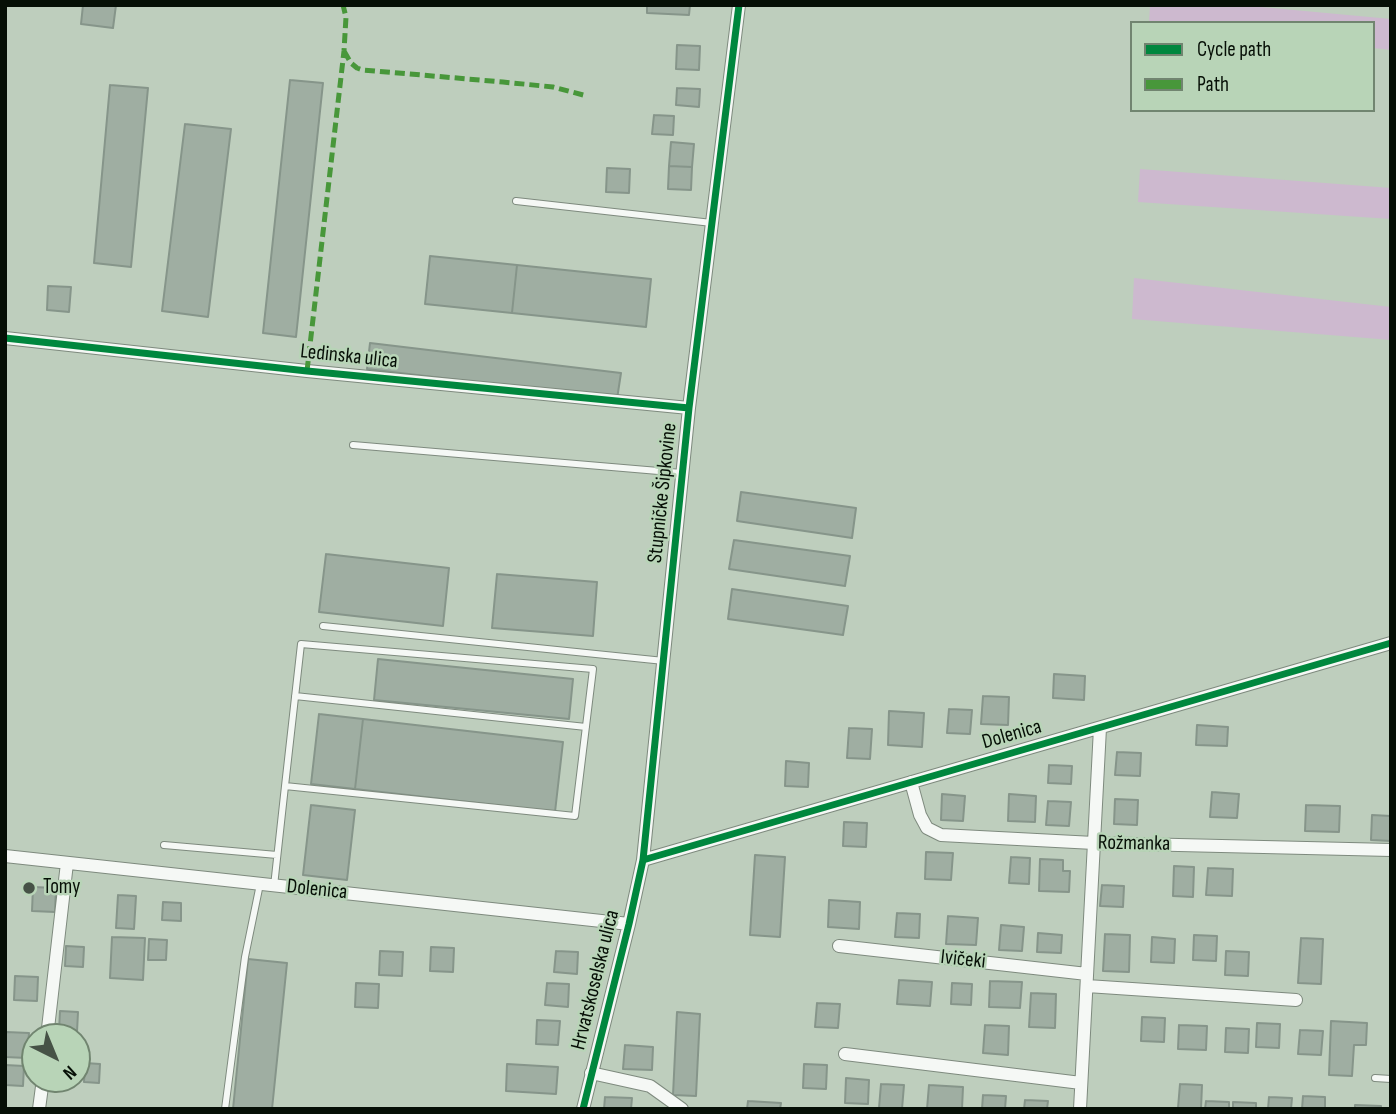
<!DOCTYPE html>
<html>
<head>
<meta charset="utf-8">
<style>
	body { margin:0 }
	#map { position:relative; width:1396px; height:1114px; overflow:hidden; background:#becebd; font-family:"Sofia Sans Condensed",sans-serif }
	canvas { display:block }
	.frame { position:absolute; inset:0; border:7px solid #060f06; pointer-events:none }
	.legend { position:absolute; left:1130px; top:21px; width:245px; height:91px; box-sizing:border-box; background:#b8d4b7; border:2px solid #718570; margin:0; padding:9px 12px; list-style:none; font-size:21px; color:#060f06 }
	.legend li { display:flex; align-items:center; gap:14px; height:35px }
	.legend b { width:35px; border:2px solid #718570 }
	.north { position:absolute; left:21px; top:1023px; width:70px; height:70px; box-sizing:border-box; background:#b8d4b7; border:2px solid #718570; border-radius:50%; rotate:137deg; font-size:19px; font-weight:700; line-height:28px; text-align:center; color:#060f06 }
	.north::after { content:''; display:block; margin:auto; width:24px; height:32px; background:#465246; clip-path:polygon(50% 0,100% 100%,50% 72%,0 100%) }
</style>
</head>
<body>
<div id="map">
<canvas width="1396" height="1114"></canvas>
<div class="frame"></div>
<ul class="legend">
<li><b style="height:9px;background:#00873e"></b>Cycle path</li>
<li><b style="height:9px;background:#48973a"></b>Path</li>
</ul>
<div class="north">N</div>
</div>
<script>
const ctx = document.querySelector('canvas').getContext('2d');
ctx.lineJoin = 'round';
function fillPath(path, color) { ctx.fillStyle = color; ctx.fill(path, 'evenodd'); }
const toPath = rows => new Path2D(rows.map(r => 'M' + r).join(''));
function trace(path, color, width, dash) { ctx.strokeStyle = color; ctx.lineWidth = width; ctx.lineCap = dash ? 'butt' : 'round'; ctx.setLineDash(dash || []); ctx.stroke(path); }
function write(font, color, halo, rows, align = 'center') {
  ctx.font = font + ' "Sofia Sans Condensed",sans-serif'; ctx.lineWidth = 5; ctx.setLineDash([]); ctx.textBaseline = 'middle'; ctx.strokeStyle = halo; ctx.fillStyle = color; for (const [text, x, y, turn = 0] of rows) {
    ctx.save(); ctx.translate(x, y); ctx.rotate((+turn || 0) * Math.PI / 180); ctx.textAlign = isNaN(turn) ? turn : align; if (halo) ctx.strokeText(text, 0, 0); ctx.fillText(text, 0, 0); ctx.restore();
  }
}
fillPath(toPath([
	[1150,5,1240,5,1391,19,1391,50,1373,48,1373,23,1149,23],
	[1140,169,1391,188,1391,219,1138,202],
	[1134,278,1391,307,1391,340,1132,319]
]), '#cdb9cf');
const building = toPath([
	[83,5,116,5,113,28,81,24,83,5],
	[647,5,690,5,689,15,647,13,647,5],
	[677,45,700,46,699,70,676,69,677,45],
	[290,80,323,83,296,337,263,333,290,80],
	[110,85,148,88,131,267,94,263,110,85],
	[677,88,700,89,699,107,676,105,677,88],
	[654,115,674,116,673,135,652,134,654,115],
	[185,124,231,129,208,317,162,311,185,124],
	[671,142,694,144,692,167,669,166,671,142],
	[669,166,692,167,691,190,668,189,669,166],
	[607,168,630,169,629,193,606,192,607,168],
	[430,256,517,265,512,313,425,304,430,256],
	[517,265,651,279,646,327,512,313,517,265],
	[48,286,71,287,69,312,47,310,48,286],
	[370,343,621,373,617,399,367,369,370,343],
	[741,492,856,508,852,538,737,521,741,492],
	[734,540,850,556,845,586,729,569,734,540],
	[326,554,449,568,443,626,319,612,326,554],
	[497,574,597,582,593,636,492,628,497,574],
	[732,589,848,606,843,635,728,619,732,589],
	[378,659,573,679,569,719,374,700,378,659],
	[1054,674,1085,676,1084,700,1053,698,1054,674],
	[983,696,1009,697,1008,725,981,724,983,696],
	[949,709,972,710,970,734,947,733,949,709],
	[889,711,924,713,922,747,888,745,889,711],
	[319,714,363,719,355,789,311,784,319,714],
	[363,719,563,742,555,812,355,789,363,719],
	[1197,725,1228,727,1227,746,1196,745,1197,725],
	[849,728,872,729,870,759,847,758,849,728],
	[1117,752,1141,753,1140,776,1115,775,1117,752],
	[786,761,809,763,808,787,785,786,786,761],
	[1049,765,1072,766,1071,784,1048,783,1049,765],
	[1212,792,1239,794,1237,818,1210,817,1212,792],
	[942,794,965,796,963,821,941,820,942,794],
	[1009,794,1036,796,1035,822,1008,821,1009,794],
	[1115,799,1138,800,1137,825,1114,824,1115,799],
	[1048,801,1071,802,1069,826,1046,825,1048,801],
	[311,805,355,810,347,880,303,875,311,805],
	[1306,805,1340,806,1339,832,1305,831,1306,805],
	[1372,815,1391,816,1391,841,1371,840,1372,815],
	[844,822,867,823,866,847,843,846,844,822],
	[926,852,953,853,951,880,925,879,926,852],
	[755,855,785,857,780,937,750,935,755,855],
	[1011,857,1030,858,1029,884,1009,883,1011,857],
	[1040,859,1063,860,1063,871,1070,871,1069,892,1039,891,1040,859],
	[1174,866,1194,867,1193,897,1173,896,1174,866],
	[1208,868,1233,869,1232,896,1206,895,1208,868],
	[1102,885,1124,886,1123,907,1100,906,1102,885],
	[33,887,56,888,55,912,32,911,33,887],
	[118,895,136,896,134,929,116,928,118,895],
	[829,900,860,902,859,929,828,927,829,900],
	[163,902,181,903,181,921,162,920,163,902],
	[897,913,920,914,919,938,895,937,897,913],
	[948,916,978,918,976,945,946,944,948,916],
	[1001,925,1024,927,1022,951,999,950,1001,925],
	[1038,933,1062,935,1061,953,1037,952,1038,933],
	[1105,934,1130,935,1129,972,1103,971,1105,934],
	[1194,935,1217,936,1216,961,1193,960,1194,935],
	[112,937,145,938,143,980,110,978,112,937],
	[1152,937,1175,939,1174,963,1151,962,1152,937],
	[1301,938,1323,939,1321,984,1298,983,1301,938],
	[149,939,167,940,166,960,148,960,149,939],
	[66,946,84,947,83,967,65,966,66,946],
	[431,947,454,948,453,972,430,971,431,947],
	[380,951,403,952,402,976,379,975,380,951],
	[556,951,578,952,577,974,554,972,556,951],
	[1226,951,1249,952,1248,976,1225,975,1226,951],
	[248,959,287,963,272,1109,233,1109,248,959],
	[15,976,38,977,37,1001,14,1000,15,976],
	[899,980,932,982,930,1006,897,1004,899,980],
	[990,981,1022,982,1020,1008,989,1007,990,981],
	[356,983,379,984,378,1008,355,1007,356,983],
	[547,983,569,984,568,1007,545,1005,547,983],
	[952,983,972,984,971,1005,951,1004,952,983],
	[1031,993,1056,994,1055,1028,1029,1027,1031,993],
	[817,1003,840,1004,838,1028,815,1027,817,1003],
	[60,1011,78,1012,77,1032,59,1031,60,1011],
	[677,1012,700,1014,696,1096,673,1095,677,1012],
	[1142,1017,1165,1018,1164,1042,1141,1041,1142,1017],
	[537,1020,560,1021,558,1045,536,1044,537,1020],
	[1331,1021,1367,1023,1366,1045,1354,1045,1352,1076,1329,1075,1331,1021],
	[1257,1023,1280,1024,1279,1048,1256,1047,1257,1023],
	[985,1025,1009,1026,1008,1055,983,1053,985,1025],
	[1179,1025,1207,1026,1206,1050,1178,1049,1179,1025],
	[1226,1028,1249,1029,1248,1053,1225,1052,1226,1028],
	[1300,1030,1323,1031,1321,1055,1298,1054,1300,1030],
	[6,1032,29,1033,27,1058,5,1057,6,1032],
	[625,1045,653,1047,652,1070,623,1069,625,1045],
	[85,1063,100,1064,99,1083,84,1082,85,1063],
	[507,1064,558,1067,556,1094,506,1091,507,1064],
	[804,1064,827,1065,826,1089,803,1088,804,1064],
	[5,1065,24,1066,23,1086,5,1085,5,1065],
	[846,1078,869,1080,868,1104,845,1103,846,1078],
	[55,1079,73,1079,72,1084,55,1083,55,1079],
	[881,1084,904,1085,902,1109,879,1108,881,1084],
	[1180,1084,1202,1085,1201,1109,1178,1108,1180,1084],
	[929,1085,963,1087,962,1109,927,1109,929,1085],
	[983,1095,1006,1096,1005,1109,982,1109,983,1095],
	[1303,1096,1325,1097,1325,1109,1302,1109,1303,1096],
	[605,1097,632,1098,631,1109,604,1109,605,1097],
	[1269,1097,1292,1098,1291,1109,1268,1109,1269,1097],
	[1025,1100,1048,1101,1047,1109,1024,1109,1025,1100],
	[748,1101,781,1103,780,1109,747,1109,748,1101],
	[1206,1101,1229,1102,1229,1109,1205,1109,1206,1101],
	[1233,1102,1256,1103,1256,1109,1233,1109,1233,1102],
	[1355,1105,1381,1106,1381,1109,1355,1109,1355,1105]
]);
fillPath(building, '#9faea2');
trace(building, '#86958a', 2);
const service = toPath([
	[516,201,712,223],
	[353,445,682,473],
	[323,626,664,661],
	[295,696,586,727],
	[164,845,277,855],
	[274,886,285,786,301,644,593,669,575,816,285,786],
	[1375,1078,1391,1079],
	[225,1109,245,957,260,884]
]);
const minor = toPath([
	[5,338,307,371,689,408],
	[911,782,920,815,927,828,941,835,1094,843,1391,850],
	[5,856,629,924],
	[643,860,1391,643],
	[839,946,1087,974],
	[1087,986,1296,1000],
	[47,1037,67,863],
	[845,1054,1081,1083],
	[591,1073,650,1086,682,1109],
	[39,1109,43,1079],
	[583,1109,629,924,643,860,689,408,739,5],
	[1080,1109,1100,728]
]);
trace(service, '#7e8a7e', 8);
trace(minor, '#7e8a7e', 14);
trace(service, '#f5f8f5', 6);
trace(minor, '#f5f8f5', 12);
trace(toPath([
	[344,51,351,63,357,68,363,70,503,82,553,87,587,96],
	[307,371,344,51,346,17,343,5]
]), '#48973a', 5, [10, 5]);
trace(toPath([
	[5,338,307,371,689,408],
	[643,860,1391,643],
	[583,1109,629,924,643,860,689,408,739,5]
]), '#00873e', 7);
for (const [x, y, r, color] of [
	[29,888,7,"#465246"]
]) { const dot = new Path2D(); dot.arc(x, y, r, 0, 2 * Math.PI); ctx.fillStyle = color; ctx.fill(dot); trace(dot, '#b8d4b7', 2.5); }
write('21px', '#060f06', '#b8d4b7', [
	["Ledinska ulica",349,357,6],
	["Stupničke Šipkovine",663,493,-84],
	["Dolenica",1012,735,-16],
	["Rožmanka",1134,844,1],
	["Dolenica",317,890,6],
	["Ivičeki",963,960,6],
	["Hrvatskoselska ulica",596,980,-76]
]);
write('21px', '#060f06', '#b8d4b7', [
	["Tomy",43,888]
], 'left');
</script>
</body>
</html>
